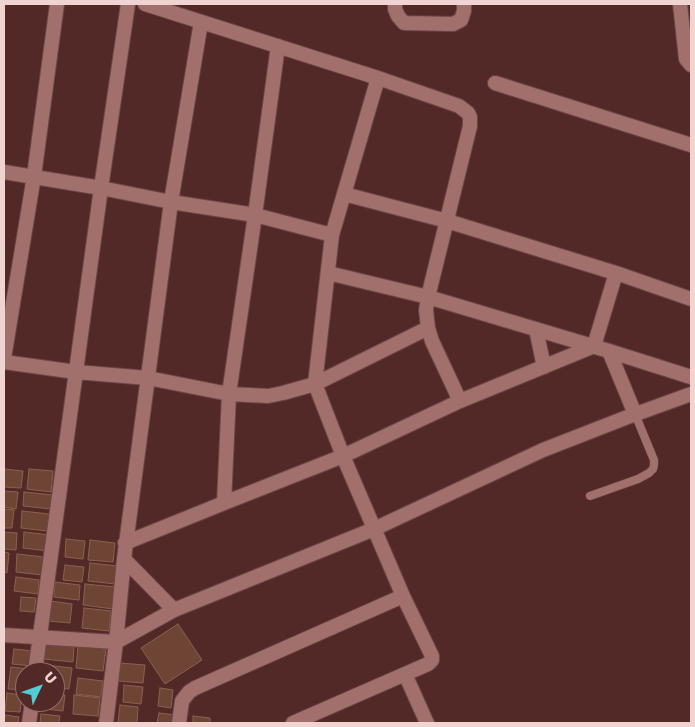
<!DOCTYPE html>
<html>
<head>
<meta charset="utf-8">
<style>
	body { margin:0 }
	#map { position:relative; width:695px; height:727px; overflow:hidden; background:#532928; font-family:"Golos Text",sans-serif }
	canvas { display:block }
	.frame { position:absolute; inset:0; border:5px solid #f0d4d2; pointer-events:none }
	.north { position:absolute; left:15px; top:662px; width:50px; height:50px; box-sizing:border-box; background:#532928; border:1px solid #926d6c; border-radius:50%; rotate:48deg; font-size:14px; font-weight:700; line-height:20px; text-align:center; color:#f0d4d2 }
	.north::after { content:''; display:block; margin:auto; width:18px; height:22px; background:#52ccd5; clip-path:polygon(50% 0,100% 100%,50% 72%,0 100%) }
</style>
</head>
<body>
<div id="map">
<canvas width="695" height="727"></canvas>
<div class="frame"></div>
<div class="north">U</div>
</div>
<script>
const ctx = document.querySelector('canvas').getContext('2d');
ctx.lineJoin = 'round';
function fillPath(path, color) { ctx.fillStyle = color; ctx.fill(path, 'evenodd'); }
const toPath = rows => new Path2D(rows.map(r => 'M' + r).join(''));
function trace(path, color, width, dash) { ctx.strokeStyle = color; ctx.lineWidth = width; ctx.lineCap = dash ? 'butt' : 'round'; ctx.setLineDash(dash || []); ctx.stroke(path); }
const building = toPath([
	[4,469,23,471,21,488,4,487,4,469],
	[29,469,53,471,51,492,27,489,29,469],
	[4,491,18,492,16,509,4,507,4,491],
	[24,492,53,495,51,509,23,506,24,492],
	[4,509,14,510,12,528,4,528,4,509],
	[22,511,49,514,47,531,21,528,22,511],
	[4,532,17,533,16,550,4,549,4,532],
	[24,532,50,535,48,551,23,548,24,532],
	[66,539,85,541,83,559,65,557,66,539],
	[90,540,115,543,113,562,88,560,90,540],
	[4,552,9,553,7,573,4,572,4,552],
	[17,554,44,557,42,575,16,572,17,554],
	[90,563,118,566,115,584,88,581,90,563],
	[65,565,84,567,82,582,63,580,65,565],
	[16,577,39,580,38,594,14,591,16,577],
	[55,582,80,585,79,600,54,597,55,582],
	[85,584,116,587,113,609,83,605,85,584],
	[21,597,36,598,34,612,20,611,21,597],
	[51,601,72,604,70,623,49,621,51,601],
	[84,608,111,611,109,631,82,628,84,608],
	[178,624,202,660,165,684,141,648,178,624],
	[46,644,74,647,73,662,44,659,46,644],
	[78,646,106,649,103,671,76,668,78,646],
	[14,649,33,651,32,666,12,664,14,649],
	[120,663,145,665,143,683,118,681,120,663],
	[45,665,72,668,69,689,55,688,55,672,44,672,45,665],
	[11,667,29,669,29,672,25,672,25,690,8,689,11,667],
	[78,678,103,681,101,697,76,694,78,678],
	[124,685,143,687,141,704,123,702,124,685],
	[160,688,173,690,171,708,158,706,160,688],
	[7,693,22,695,20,712,5,711,7,693],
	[55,694,65,695,63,711,45,709,46,702,55,702,55,694],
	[74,695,100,698,98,716,73,714,74,695],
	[120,705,138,707,137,723,118,723,120,705],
	[159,713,176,715,175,723,157,723,159,713],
	[41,714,60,716,59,723,40,723,41,714],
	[5,715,19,717,18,723,4,723,5,715],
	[193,716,210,718,210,723,193,723,193,716]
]);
fillPath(building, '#6e4534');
trace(building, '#8c604f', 1);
const service = toPath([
	[590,496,638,479,649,473,653,469,654,465,654,460,635,414]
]);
const minor = toPath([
	[145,4,378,78,459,106,468,113,470,117,470,126,428,297,426,310,428,328,432,341,460,401],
	[395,4,395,9,398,16,404,23,453,24,461,20,464,11,464,4],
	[680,4,686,59,691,65],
	[495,83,691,145],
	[4,172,101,188,171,202,255,215,332,235],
	[344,194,447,221,622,275,691,299],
	[328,273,428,297,609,351,691,377],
	[536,329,544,367],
	[609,351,635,414],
	[4,358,34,176,57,4],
	[4,362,76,372,148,378,229,394,268,396,283,393,315,384,428,328],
	[224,503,229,394,255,215,278,46],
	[125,543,224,503,343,456,460,401,594,346,616,273],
	[124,559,174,610],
	[4,635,116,642,174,610,374,529,543,450,625,418,691,394],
	[35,672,101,188,128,4],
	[405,674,427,723],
	[29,723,32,702],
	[106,723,116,642,124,559,171,202,201,22],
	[179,723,182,701,189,692,195,688,403,596],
	[293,723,428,664,432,660,432,656,403,596,343,456,315,384,332,235,378,78]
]);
trace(service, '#6b4746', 9);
trace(minor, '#6b4746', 16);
trace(service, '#a1706d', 8);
trace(minor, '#a1706d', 14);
</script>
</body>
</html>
